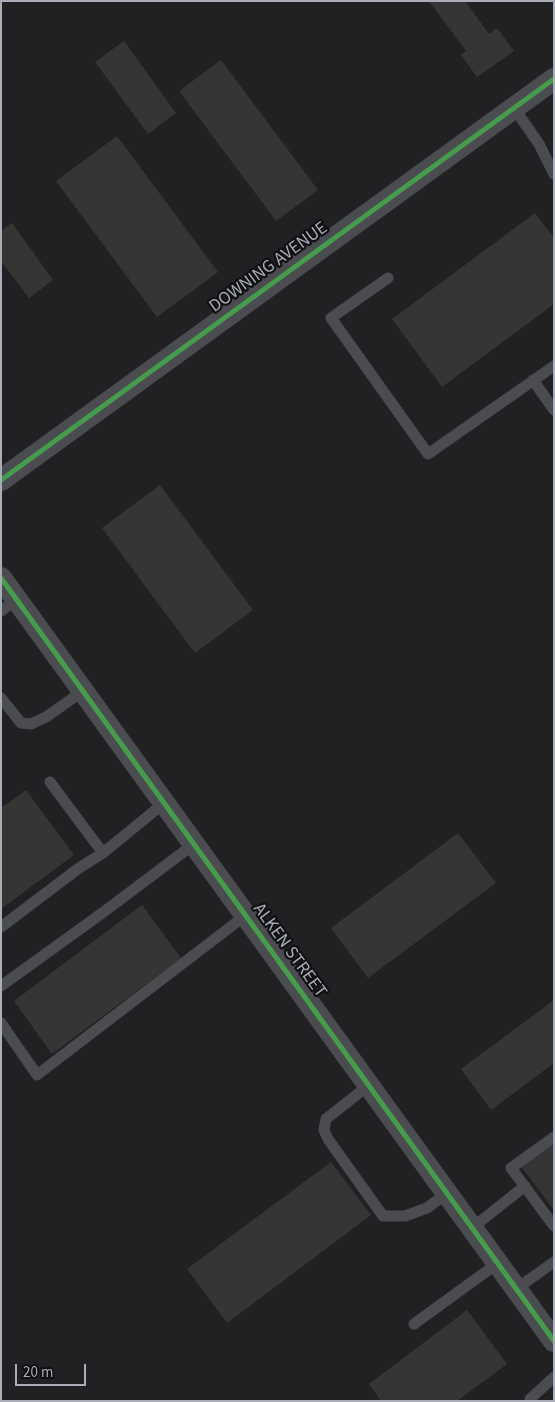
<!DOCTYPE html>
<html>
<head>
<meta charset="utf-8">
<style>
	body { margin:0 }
	#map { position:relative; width:555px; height:1402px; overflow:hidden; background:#171717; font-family:"Source Sans 3",sans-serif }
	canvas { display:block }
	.frame { position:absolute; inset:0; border:2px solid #a8adb8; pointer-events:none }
	.scale { position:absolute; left:15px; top:1364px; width:71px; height:22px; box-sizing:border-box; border:2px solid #a8adb8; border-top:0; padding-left:6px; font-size:15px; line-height:18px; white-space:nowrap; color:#a8adb8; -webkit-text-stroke:4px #111113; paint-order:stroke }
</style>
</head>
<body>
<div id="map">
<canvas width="555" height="1402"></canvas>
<div class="frame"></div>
<div class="scale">20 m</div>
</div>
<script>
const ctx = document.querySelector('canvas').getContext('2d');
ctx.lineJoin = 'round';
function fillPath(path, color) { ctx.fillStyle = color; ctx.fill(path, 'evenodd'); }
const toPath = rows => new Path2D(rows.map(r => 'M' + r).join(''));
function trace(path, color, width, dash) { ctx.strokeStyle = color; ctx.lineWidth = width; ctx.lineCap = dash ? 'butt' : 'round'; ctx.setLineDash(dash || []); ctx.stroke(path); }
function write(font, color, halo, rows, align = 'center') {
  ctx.font = font + ' "Source Sans 3",sans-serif'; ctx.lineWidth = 4.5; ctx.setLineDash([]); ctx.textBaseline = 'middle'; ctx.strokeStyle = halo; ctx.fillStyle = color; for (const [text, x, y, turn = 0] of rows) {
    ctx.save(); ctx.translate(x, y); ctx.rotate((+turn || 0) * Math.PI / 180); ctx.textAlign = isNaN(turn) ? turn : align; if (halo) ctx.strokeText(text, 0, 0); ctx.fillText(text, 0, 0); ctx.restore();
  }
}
fillPath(toPath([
	[1,1,554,1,554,1401,1,1401]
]), '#212123');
fillPath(toPath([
	[429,1,465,1,489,34,497,28,514,51,477,77,461,55,466,51],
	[124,41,176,113,148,134,95,62],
	[221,60,318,190,276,221,179,91],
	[117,136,218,272,157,317,56,181],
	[535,213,554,238,554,304,442,387,392,319],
	[12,223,53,280,29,298,1,261,1,231],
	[160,485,253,610,195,653,102,528],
	[26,790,74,855,1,909,1,808],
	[458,833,496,883,368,978,331,928],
	[142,905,181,958,52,1054,14,1001],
	[554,1000,554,1063,491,1110,461,1069],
	[554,1140,554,1210,520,1165],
	[331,1162,371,1215,227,1323,187,1269],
	[467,1310,507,1364,457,1401,381,1401,369,1384]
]), '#353536');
trace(toPath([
	[514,108,539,144,554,174],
	[388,278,331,318,428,454,554,366],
	[533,380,554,410],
	[1,611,17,599],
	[1,698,21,723,31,724,46,717,83,691],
	[50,782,103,853],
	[1,927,79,868,103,853,164,803],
	[1,986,105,911,194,844],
	[1,1023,37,1075,246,915],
	[369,1085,326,1119,324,1130,328,1139,383,1216,405,1216,427,1208,447,1193],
	[554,1137,511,1168,554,1226],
	[472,1228,525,1186],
	[516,1289,554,1262],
	[414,1324,498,1263],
	[530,1401,530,1399,554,1377]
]), '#4b4c50', 11);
trace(toPath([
	[1,480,554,79],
	[1,578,554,1341]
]), '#4b4c50', 22);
trace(toPath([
	[1,480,554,79],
	[1,578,554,1341]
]), '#469c4c', 5);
write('18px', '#a8adb8', '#111113', [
	["DOWNING AVENUE",269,268,-36],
	["ALKEN STREET",289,951,54]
]);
</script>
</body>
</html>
